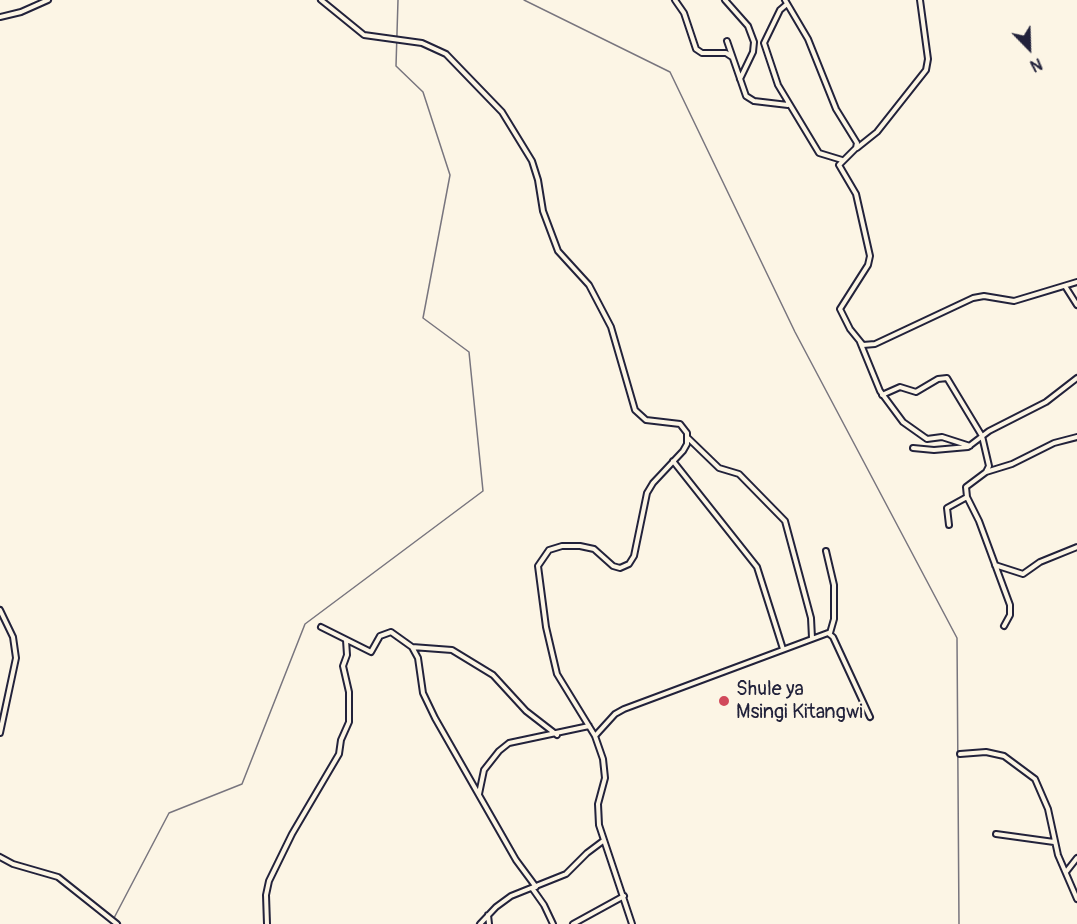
<!DOCTYPE html>
<html>
<head>
<meta charset="utf-8">
<style>
	body { margin:0 }
	#map { position:relative; width:1077px; height:924px; overflow:hidden; background:#fcf5e5; font-family:Pangolin,sans-serif }
	canvas { display:block }
	.north { position:absolute; left:999px; top:18px; width:60px; height:60px; -webkit-text-stroke:4px #fcf5e5; paint-order:stroke; rotate:157deg; font-size:16px; font-weight:700; line-height:24px; text-align:center; color:#22223b }
	.north::after { content:''; display:block; margin:auto; width:21px; height:27px; background:#22223b; clip-path:polygon(50% 0,100% 100%,50% 72%,0 100%) }
</style>
</head>
<body>
<div id="map">
<canvas width="1077" height="924"></canvas>
<div class="north">N</div>
</div>
<script>
const ctx = document.querySelector('canvas').getContext('2d');
ctx.lineJoin = 'round';
const toPath = rows => new Path2D(rows.map(r => 'M' + r).join(''));
function trace(path, color, width, dash) { ctx.strokeStyle = color; ctx.lineWidth = width; ctx.lineCap = dash ? 'butt' : 'round'; ctx.setLineDash(dash || []); ctx.stroke(path); }
function write(font, color, halo, rows, align = 'center') {
  ctx.font = font + ' Pangolin,sans-serif'; ctx.lineWidth = 4.5; ctx.setLineDash([]); ctx.textBaseline = 'middle'; ctx.strokeStyle = halo; ctx.fillStyle = color; for (const [text, x, y, turn = 0] of rows) {
    ctx.save(); ctx.translate(x, y); ctx.rotate((+turn || 0) * Math.PI / 180); ctx.textAlign = isNaN(turn) ? turn : align; if (halo) ctx.strokeText(text, 0, 0); ctx.fillText(text, 0, 0); ctx.restore();
  }
}
trace(toPath([
	[524,0,670,72,795,332,957,638,959,924],
	[114,918,169,813,242,784,305,624,483,491,469,352,423,318,450,175,423,92,396,66,398,0]
]), '#78757e', 1.5);
const minor = toPath([
	[321,0,364,35,422,43,446,54,502,112,532,161,538,180,543,211,558,251,589,285,611,327,635,410,646,420,680,424,687,433,687,444,683,451,653,483,647,493,634,556,629,564,620,568,613,566,594,549,580,546,562,546,549,550,538,566,546,627,557,674,595,736,603,759,605,778,598,804,599,825,632,924],
	[675,0,684,13,696,49,702,53,726,53,732,57],
	[725,0,748,26,754,42,753,52,740,79],
	[785,0,808,39,836,109,857,143,856,148,839,165,856,194,870,256,868,265,840,309,850,329,863,345,875,344,973,298,984,296,1014,301,1077,282],
	[787,4,780,10,764,43,778,85,819,153,842,160],
	[0,17,21,12,48,0],
	[727,41,746,96,754,101,788,105],
	[857,148,877,132,926,70,928,59,920,0],
	[1065,286,1077,305],
	[860,342,880,391,903,422,927,439,942,437,970,446],
	[882,395,900,387,916,392,938,379,947,378,982,436,989,466,986,472,966,487,967,497,947,508,949,525],
	[688,438,719,468,739,474,785,521,811,618,812,638],
	[913,448,934,450,968,447,989,431,1046,402,1077,378],
	[673,461,757,567,783,649],
	[986,472,1012,464,1054,443,1077,437],
	[967,497,979,521,1010,605,1010,615,1004,626],
	[826,551,834,585,834,619,830,633],
	[995,565,1023,574,1040,562,1077,547],
	[0,610,13,637,16,658,0,733],
	[321,627,371,652,380,636,391,632,412,647,452,650,493,675,526,711,557,735],
	[412,647,418,658,423,693,435,718,516,860,536,887],
	[595,736,615,714,624,709,828,633,833,637,870,717],
	[960,754,986,752,1004,756,1035,779,1048,809,1058,855,1077,899],
	[479,794,484,770,499,751,509,743,589,726],
	[996,834,1054,842],
	[0,857,13,864,58,877,117,924],
	[1066,872,1077,858],
	[532,888,544,905,553,924],
	[488,915,489,924],
	[267,924,266,895,269,881,292,834,339,754,341,740,349,722,349,692,343,666,347,655,346,640],
	[480,924,496,907,511,896,566,874,587,853,603,841],
	[573,924,624,896]
]);
trace(minor, '#22223b', 8);
trace(minor, '#fcf5e5', 4);
for (const [x, y, r, color] of [
	[724,701,6,"#d1495b"]
]) { const dot = new Path2D(); dot.arc(x, y, r, 0, 2 * Math.PI); ctx.fillStyle = color; ctx.fill(dot); trace(dot, '#fcf5e5', 2); }
write('20px', '#22223b', '#fcf5e5', [
	["Shule ya",736,690],
	["Msingi Kitangwi",736,713]
], 'left');
</script>
</body>
</html>
